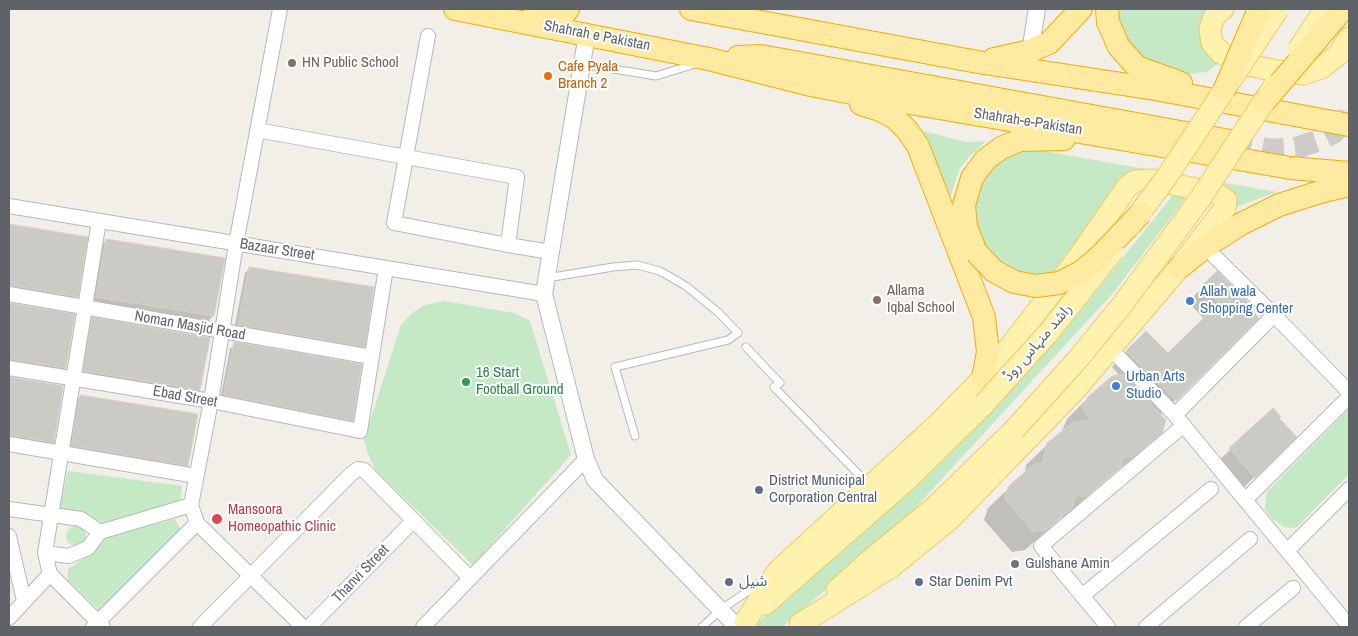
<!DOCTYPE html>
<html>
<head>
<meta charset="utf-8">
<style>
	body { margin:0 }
	#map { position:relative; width:1358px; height:636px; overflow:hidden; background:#f1efe8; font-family:"Archivo Narrow",sans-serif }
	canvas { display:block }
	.frame { position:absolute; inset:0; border:10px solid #5f6368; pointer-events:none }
</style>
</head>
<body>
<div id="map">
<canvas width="1358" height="636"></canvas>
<div class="frame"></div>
</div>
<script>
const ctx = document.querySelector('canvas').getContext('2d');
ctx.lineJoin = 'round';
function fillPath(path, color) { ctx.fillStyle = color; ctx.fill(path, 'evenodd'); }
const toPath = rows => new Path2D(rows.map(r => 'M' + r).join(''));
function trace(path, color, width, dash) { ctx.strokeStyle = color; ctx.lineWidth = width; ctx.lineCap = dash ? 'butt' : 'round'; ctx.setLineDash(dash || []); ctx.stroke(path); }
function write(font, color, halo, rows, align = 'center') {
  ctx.font = font + ' "Archivo Narrow","Noto Sans Arabic",sans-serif'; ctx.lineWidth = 4; ctx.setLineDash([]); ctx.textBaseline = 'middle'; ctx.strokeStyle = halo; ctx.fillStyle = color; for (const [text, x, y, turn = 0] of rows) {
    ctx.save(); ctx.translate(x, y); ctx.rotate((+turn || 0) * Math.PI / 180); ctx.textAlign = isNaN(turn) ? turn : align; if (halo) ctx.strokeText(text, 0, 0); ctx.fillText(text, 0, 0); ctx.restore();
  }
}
fillPath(toPath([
	[1113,9,1210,9,1221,62,1206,72,1189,74,1157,68,1128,49],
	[920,130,966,142,986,141,969,157,959,170,949,202],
	[1026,148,1277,192,1231,209,1235,198,1233,190,1145,174,1104,206,1054,270,1044,276,1024,275,1001,266,987,250,975,232,975,187,995,160],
	[1177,190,1189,194,1113,293,893,532,782,627,753,627,828,561,944,455,1065,330],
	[444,301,514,313,530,321,571,455,473,565,376,471,368,454,364,440,401,325,412,313,425,305],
	[1349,409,1349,474,1296,528,1284,527,1271,518,1265,509,1267,492],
	[68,471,182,486,180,502,100,524,58,511],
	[175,519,181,530,100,611,68,580,68,569,91,554,102,539],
	'66 536a10 10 0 1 1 20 0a10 10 0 1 1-20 0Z'
]), '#c5e8c5');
fillPath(toPath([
	[9,225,86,238,77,296,71,302,9,291],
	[107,240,213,316,208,321,91,302,101,245],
	[250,268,363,346,358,351,234,330,245,273],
	[1217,273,1257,318,1160,415,1160,432,1139,453,1109,477,1064,517,1062,517,1025,550,1012,552,984,520,988,508,1025,473,1026,465,1048,444,1063,432,1062,431,1067,419,1088,398,1120,376,1112,367,1146,332,1168,355,1204,319,1188,302],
	[9,304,74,315,65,368,60,373,9,365],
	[93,319,199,390,194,395,79,376,88,324],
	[236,344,352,420,347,425,220,400,230,349],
	[9,378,62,387,53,442,48,447,9,441],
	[80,397,187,465,182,470,67,451,75,402],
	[1273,410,1278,418,1295,437,1238,493,1215,464]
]), '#0003');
const building = toPath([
	[9,224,88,237,78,297,9,285,9,224],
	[106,239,225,258,214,316,96,297,106,239],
	[249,267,374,287,365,347,238,325,249,267],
	[1217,271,1248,302,1246,304,1259,318,1176,401,1126,351,1146,331,1168,353,1219,303,1202,286,1217,271],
	[9,303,75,314,66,368,9,359,9,303],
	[92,317,210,338,200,390,83,371,92,317],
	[234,342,362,364,353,421,224,395,234,342],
	[1123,374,1166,420,1162,433,1134,456,1123,458,1121,467,1086,496,1076,496,1072,508,1047,529,1033,532,1004,498,1009,486,1034,464,1043,463,1047,443,1074,422,1091,420,1082,409,1088,397,1112,376,1123,374],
	[9,377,63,386,54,443,9,435,9,377],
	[80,395,198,414,188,466,71,446,80,395],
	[1273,408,1281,417,1279,418,1297,437,1255,478,1229,448,1273,408]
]);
fillPath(building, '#cccac5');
trace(building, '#d6d1c6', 1);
trace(toPath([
	[1230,141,1271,150,1296,148,1317,141,1333,133,1346,120,1349,113]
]), '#ccccc8', 22, [22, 11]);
const service = toPath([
	[583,64,656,76,695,64],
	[547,278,613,267,637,265,660,271,686,286,719,313,738,333,728,340,615,367,635,436],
	[746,347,780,383,774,387,868,484],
	[702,627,720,610,763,581]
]);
const minor = toPath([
	[280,9,236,244,211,401,191,505,197,523,303,627],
	[428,36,394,223,508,245],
	[257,130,517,177,508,245,551,252],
	[9,206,544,294],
	[99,221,45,553,50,574,103,627],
	[1205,247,1274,315],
	[9,294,372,357],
	[1110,348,1175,415,1349,626],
	[9,368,211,401,360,431,386,268],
	[1175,415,1274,315,1349,392],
	[9,444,196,476],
	[1245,500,1349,397],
	[9,509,81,519,100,532],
	[9,536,24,601],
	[1287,551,1349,489],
	[45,553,69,556,88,548,100,532,191,505],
	[1082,596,1211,489],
	[9,618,50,574],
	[93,627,197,523],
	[200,627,351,474,358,469,364,470,470,578],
	[309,627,413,521],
	[423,627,586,459],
	[1108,627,1041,546,1184,425],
	[1146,627,1250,539],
	[1246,627,1293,588]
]);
const tertiary = toPath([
	[587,34,544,294,586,459,595,480,737,627],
	[1030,51,1037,9]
]);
const primary = toPath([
	[1223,9,1214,17,1210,29,1212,43,1221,53,1244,64,1277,71,1304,74,1321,68,1339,54,1349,38],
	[837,590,869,561,936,506,1014,430],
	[765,604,910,477,984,404],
	[745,622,778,571,938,424,983,378,1012,344,1078,258,1127,187,1135,181,1151,180,1216,193,1226,200,1225,208,1179,268,1075,390,950,519,891,567,800,624]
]);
const trunk = toPath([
	[455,9,709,59,811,85,857,94,1291,168,1349,173],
	[691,9,978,62,1155,89,1349,125],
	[1107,9,1108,22,1119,47,1137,67,1181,83],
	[535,11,558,15,565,13,568,9],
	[738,57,761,56,1230,141],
	[994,59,1030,51,1049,43,1081,9],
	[861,104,880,110,895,118,907,130,918,146,984,317,988,352,983,378],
	[976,252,966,227,964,205,972,178,985,160,1001,148,1020,140,1064,139],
	[1179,268,1205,247,1241,224,1279,205,1320,192,1349,185]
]);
trace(service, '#b5b8bc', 9);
trace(minor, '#b5b8bc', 16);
trace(tertiary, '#b5b8bc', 18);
trace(primary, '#f2c960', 23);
trace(trunk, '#f9ab00', 24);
trace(service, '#fff', 7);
trace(minor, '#fff', 14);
trace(tertiary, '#fff', 16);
trace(primary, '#fff2af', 21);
trace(trunk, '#feeaa1', 22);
const primaryBridge = toPath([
	[1298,50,1325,9],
	[1130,226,1166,178,1278,9],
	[984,404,1050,331,1113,251],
	[1014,430,1078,359,1122,305,1200,199,1274,86]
]);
const trunkBridge = toPath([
	[1224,91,1259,9],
	[1264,102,1343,9],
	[976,252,994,271,1014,282,1036,286,1059,283,1081,272,1099,257,1141,213]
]);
trace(primaryBridge, '#f2c960', 23, []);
trace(trunkBridge, '#f9ab00', 24, []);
trace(primaryBridge, '#fff2af', 21);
trace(trunkBridge, '#feeaa1', 22);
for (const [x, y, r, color] of [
	[292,63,5,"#8d6e63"],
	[548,76,5,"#e8710a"],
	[877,300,5,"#8d6e63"],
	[1190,301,5,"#3f7fe0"],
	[466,382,5,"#2e9e5b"],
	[1116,386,5,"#3f7fe0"],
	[759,490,5,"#5c6f8a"],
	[217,519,6,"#e0444e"],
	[1015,564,5,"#6b7280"],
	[729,582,5,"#5c6f8a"],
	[919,582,5,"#5c6f8a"]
]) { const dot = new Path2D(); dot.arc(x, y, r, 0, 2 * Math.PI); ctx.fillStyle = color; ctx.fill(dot); trace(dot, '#fff', 2); }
write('15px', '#5f6368', '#fff', [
	["Shahrah e Pakistan",597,36,11],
	["Shahrah-e-Pakistan",1028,122,9],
	["Bazaar Street",277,250,9],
	["Noman Masjid Road",190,326,10],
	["راشد منہاس روڈ",1038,343,-49],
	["Ebad Street",185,397,10],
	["Thanvi Street",361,574,-46]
]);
write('15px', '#785e54', '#fff', [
	["HN Public School",302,63],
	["Allama",887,291],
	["Iqbal School",887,308]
], 'left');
write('15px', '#c56008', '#fff', [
	["Cafe Pyala",558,67],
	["Branch 2",558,84]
], 'left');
write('15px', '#366cbe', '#fff', [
	["Allah wala",1200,292],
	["Shopping Center",1200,309],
	["Urban Arts",1126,377],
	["Studio",1126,394]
], 'left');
write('15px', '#27864d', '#fff', [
	["16 Start",476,373],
	["Football Ground",476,390]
], 'left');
write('15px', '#4e5e75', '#fff', [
	["District Municipal",769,481],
	["Corporation Central",769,498],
	["شیل",739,582],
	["Star Denim Pvt",929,582]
], 'left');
write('15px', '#be3a42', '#fff', [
	["Mansoora",228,510],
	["Homeopathic Clinic",228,527]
], 'left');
write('15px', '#5b616d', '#fff', [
	["Gulshane Amin",1025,564]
], 'left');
</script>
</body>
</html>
